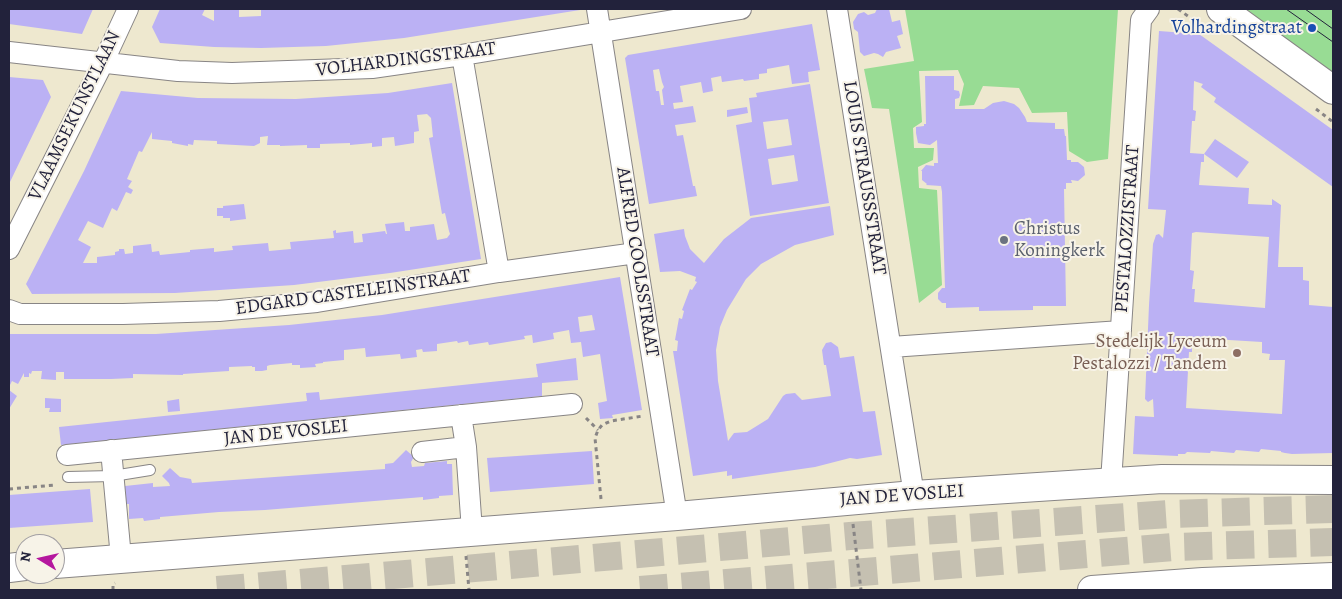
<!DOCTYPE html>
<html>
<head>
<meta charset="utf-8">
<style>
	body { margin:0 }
	#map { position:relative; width:1342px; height:599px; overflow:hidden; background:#eee8cf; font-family:Alegreya,serif }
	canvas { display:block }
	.frame { position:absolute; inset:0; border:10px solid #22223b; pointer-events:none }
	.north { position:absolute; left:15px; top:534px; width:50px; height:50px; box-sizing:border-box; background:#f7f3e8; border:1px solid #a29fa3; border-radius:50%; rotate:279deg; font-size:14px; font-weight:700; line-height:20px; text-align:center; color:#22223b }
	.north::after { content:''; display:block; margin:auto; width:18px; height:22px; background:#b5179e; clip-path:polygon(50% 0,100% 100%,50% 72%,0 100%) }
</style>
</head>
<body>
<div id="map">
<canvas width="1342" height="599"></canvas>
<div class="frame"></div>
<div class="north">N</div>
</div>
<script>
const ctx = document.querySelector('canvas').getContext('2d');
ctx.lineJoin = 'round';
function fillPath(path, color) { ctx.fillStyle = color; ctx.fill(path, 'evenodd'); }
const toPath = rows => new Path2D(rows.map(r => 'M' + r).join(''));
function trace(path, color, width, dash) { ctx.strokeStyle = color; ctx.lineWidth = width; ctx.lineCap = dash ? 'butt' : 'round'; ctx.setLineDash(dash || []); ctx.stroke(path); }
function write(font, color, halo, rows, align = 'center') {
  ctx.font = font + ' Alegreya,serif'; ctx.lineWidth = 4; ctx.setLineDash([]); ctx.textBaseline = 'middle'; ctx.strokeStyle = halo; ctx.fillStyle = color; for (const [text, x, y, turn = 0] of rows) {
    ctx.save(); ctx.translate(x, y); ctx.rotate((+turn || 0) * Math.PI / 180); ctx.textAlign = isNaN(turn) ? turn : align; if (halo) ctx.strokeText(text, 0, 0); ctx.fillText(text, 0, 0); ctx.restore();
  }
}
fillPath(toPath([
	[905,9,1118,9,1108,159,1087,162,1069,151,1067,112,1032,113,1019,88,983,86,974,105,959,106,964,84,958,70,919,71,922,122,913,128,914,148,934,148,933,160,918,167,919,188,937,190,942,285,919,303,889,109,872,108,864,69,914,61],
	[1240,9,1333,9,1333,75]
]), '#98dc94');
fillPath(toPath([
	[9,9,93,9,82,34,9,24],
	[160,9,205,9,202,15,214,21,214,9,239,9,239,17,261,16,261,9,580,10,404,38,326,46,261,48,214,47,160,43,152,27],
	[877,9,889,9,892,22,900,20,903,34,897,36,901,48,886,52,883,57,878,54,874,53,864,56,860,52,858,32,854,29,853,22,858,14,864,12,868,15,875,13],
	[812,24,820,70,808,72,809,82,792,84,789,65,767,69,767,73,759,74,759,79,744,81,743,79,722,82,721,76,711,78,713,91,703,93,701,82,680,86,683,102,673,103,674,109,693,106,696,122,675,125,677,136,683,135,693,186,695,186,697,196,649,204,625,58,628,55],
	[659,69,662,82,664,87,662,90,664,105,661,105,659,91,656,91,653,70],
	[1159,31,1199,34,1333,130,1333,187,1214,102,1216,98,1201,87,1203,84,1194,81,1193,110,1196,111,1195,121,1192,121,1190,153,1204,154,1204,162,1201,162,1199,185,1249,188,1248,204,1272,205,1272,199,1281,205,1278,267,1303,267,1303,280,1309,281,1309,305,1333,307,1333,453,1292,454,1285,453,1281,452,1281,451,1261,449,1259,452,1236,450,1234,453,1211,451,1210,453,1187,452,1185,454,1178,454,1178,456,1133,454,1135,416,1154,417,1153,399,1148,402,1145,399,1149,305,1153,244,1156,235,1159,234,1163,238,1166,210,1148,209],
	[1196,232,1269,237,1265,308,1194,302,1195,289,1192,289,1194,271,1190,270,1192,233],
	[1196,338,1262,342,1262,353,1270,354,1269,360,1285,360,1282,414,1186,408,1189,352,1192,352,1192,340,1196,340],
	[925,76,954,76,954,90,959,91,960,95,959,98,955,99,955,109,984,109,993,103,1004,101,1014,104,1019,108,1025,117,1027,122,1055,123,1055,129,1064,129,1065,136,1066,136,1067,160,1071,160,1071,162,1078,162,1084,167,1085,175,1078,181,1071,180,1072,183,1066,183,1066,189,1064,189,1066,306,1033,306,1033,310,979,311,979,307,946,308,946,303,942,303,938,299,938,293,942,288,945,288,942,192,941,186,926,185,927,184,922,180,922,171,921,171,926,165,934,166,934,163,938,163,937,140,930,145,918,143,916,133,916,127,924,126,924,124,926,124],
	[9,77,43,80,51,97,9,184],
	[452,83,481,259,390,273,294,285,175,293,32,294,26,284,84,171,121,91,198,98,296,99,388,93],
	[427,114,431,118,433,137,429,138,442,214,445,213,449,231,450,234,447,238,437,240,434,224,410,227,410,231,405,231,404,222,385,224,387,234,386,234,385,231,362,234,363,242,354,243,353,231,336,233,336,230,333,231,334,238,290,242,291,249,269,251,268,243,232,246,233,250,214,252,214,248,190,250,190,252,160,255,159,251,152,252,151,244,133,246,133,253,125,254,124,249,119,249,119,251,115,252,115,255,97,257,97,263,83,263,91,247,78,240,88,221,103,228,112,208,117,211,126,192,131,194,133,190,128,187,132,181,127,179,139,151,142,152,152,132,152,139,172,141,172,143,188,146,188,144,193,145,194,140,217,141,217,144,254,146,260,143,260,137,268,136,267,145,280,145,280,146,307,145,307,148,320,148,320,144,350,143,350,145,372,143,372,147,382,146,382,138,394,137,395,146,414,143,414,132,419,131,417,115],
	[810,84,829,203,750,216,736,125,752,122,749,98,757,97,756,93],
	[788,119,792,145,767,149,763,122],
	[794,155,798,181,772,185,768,159],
	[747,107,748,113,727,117,727,110],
	[1215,139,1249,162,1237,178,1204,154],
	[244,204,246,219,230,221,230,218,223,218,223,216,217,216,217,208,223,208,223,206],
	[830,206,834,235,795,245,761,264,746,279,727,310,720,327,716,350,718,381,728,441,734,433,747,432,768,419,783,396,786,394,795,393,802,400,831,396,826,365,824,365,822,350,826,343,831,342,838,347,840,358,854,356,863,412,875,411,882,455,857,459,850,458,815,467,732,479,732,475,727,476,727,471,693,476,673,351,677,351,678,341,675,340,679,318,682,319,684,311,682,310,690,289,692,290,697,282,695,281,696,277,680,271,660,272,654,234,684,229,685,236,690,249,704,263,724,239,751,218],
	[620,277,642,410,612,415,613,418,600,419,598,403,607,401,600,354,583,357,581,342,571,343,569,330,553,333,554,339,533,343,532,335,524,336,525,339,489,345,488,342,469,345,468,341,458,343,457,341,437,344,437,351,423,352,422,349,416,350,417,357,401,359,400,354,366,357,365,348,344,350,344,360,323,362,323,363,315,364,316,367,300,368,300,365,292,365,292,363,270,365,267,366,267,370,262,371,255,371,255,367,252,367,252,366,229,367,229,371,183,374,183,375,133,374,133,378,111,379,64,379,64,372,56,372,56,380,41,379,42,371,32,371,31,374,29,373,29,377,24,377,24,373,18,384,12,381,9,387,9,334,156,334,289,325,382,315],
	[592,315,595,330,580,332,578,317],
	[576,358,578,380,542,383,542,396,61,445,59,427,307,401,306,393,319,392,320,400,538,377,536,364],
	[9,390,17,396,9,409],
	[45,398,61,399,61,412,49,412,50,408,45,408],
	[179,399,180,411,168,412,167,401],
	[406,450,414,457,411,462,412,467,424,466,425,463,447,461,447,464,452,464,453,495,439,496,439,498,423,500,423,497,265,510,219,512,160,517,160,519,144,521,143,518,129,519,129,504,126,504,125,486,153,483,153,487,170,486,169,483,162,476,170,468,180,477,191,479,192,483,385,469,385,464,393,463],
	[592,451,594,484,490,492,487,458],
	[90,489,93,522,9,528,9,495]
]), '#bbb1f4');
trace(toPath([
	[217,590,850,536,1169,514,1333,509],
	[640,590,1173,547,1333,542]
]), '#c5c0b1', 28, [28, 14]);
const lane = toPath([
	[68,477,113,476,150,470]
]);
const street = toPath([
	[597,9,677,516],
	[837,9,914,495],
	[9,52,178,71,232,73,372,68,462,55,741,9],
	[462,55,499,272],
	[9,249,103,63,128,9],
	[9,310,20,314,123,314,219,311,317,302,499,272,636,253],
	[891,347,1121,331],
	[461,415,466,447,472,531],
	[111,450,121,558],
	[422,452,466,447],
	[67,455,572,404],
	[1111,482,1141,20,1149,9]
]);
const secondary = toPath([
	[1221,9,1333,90],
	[55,564,677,516,914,495,1162,479,1333,480],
	[9,568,25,566],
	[1092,590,1203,582,1333,577]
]);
trace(lane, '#888585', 12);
trace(street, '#888585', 22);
trace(secondary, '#888585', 30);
trace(toPath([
	[1178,9,1206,29],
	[1316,109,1333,122],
	[586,418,598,430],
	[9,489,55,485],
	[601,499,595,438,598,430,602,425,611,421,643,416],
	[853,524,861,590],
	[466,556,469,590],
	[113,590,113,584,115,583]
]), '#888585', 3, [4, 4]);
trace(lane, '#fff', 10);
trace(street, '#fff', 20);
trace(secondary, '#fff', 28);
trace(toPath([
	[1286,9,1333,42],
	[1305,9,1333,29]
]), '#22223b', 1);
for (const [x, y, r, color] of [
	[1312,28,5,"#1a4fb4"],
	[1004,240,5,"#6b7280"],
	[1237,353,5,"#8d6e63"]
]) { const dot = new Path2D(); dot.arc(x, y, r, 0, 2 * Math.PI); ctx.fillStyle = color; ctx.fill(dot); trace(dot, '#f7f3e8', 2); }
write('19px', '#164399', '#f7f3e8', [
	["Volhardingstraat",1302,28]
], 'right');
write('19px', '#22223b', '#f7f3e8', [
	["VOLHARDINGSTRAAT",406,60,-7],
	["VLAAMSEKUNSTLAAN",75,116,-64],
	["LOUIS STRAUSSSTRAAT",864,178,81],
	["PESTALOZZISTRAAT",1128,229,-86],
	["ALFRED COOLSSTRAAT",637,262,81],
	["EDGARD CASTELEINSTRAAT",353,293,-8],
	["JAN DE VOSLEI",286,433,-6],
	["JAN DE VOSLEI",902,496,-4]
]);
write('19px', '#5b616d', '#f7f3e8', [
	["Christus",1014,229],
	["Koningkerk",1014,251]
], 'left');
write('19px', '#785e54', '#f7f3e8', [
	["Stedelijk Lyceum",1227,342],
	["Pestalozzi / Tandem",1227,364]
], 'right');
</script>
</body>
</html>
